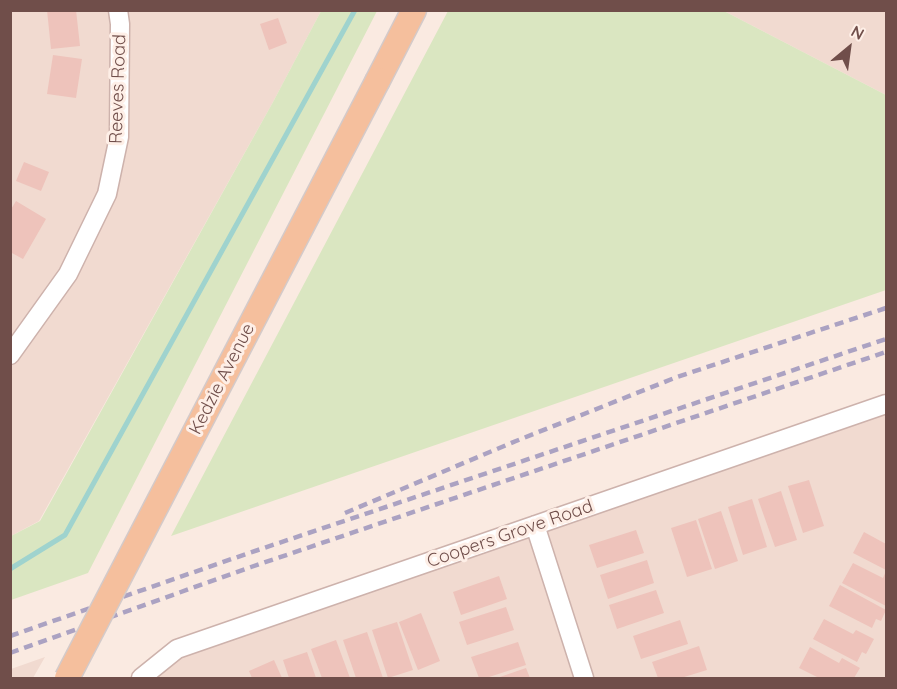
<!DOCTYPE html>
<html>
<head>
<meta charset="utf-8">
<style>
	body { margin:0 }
	#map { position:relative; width:897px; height:689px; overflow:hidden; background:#faeae1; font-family:Quicksand,sans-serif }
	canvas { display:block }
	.frame { position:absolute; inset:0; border:12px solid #704e4a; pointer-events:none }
	.north { position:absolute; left:819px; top:18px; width:60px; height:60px; -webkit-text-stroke:4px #feefe7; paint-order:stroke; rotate:29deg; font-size:16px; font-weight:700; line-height:24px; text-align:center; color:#704e4a }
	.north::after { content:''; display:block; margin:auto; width:21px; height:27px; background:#704e4a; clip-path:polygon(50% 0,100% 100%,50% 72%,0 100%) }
</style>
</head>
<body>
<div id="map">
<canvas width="897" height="689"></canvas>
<div class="frame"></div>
<div class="north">N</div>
</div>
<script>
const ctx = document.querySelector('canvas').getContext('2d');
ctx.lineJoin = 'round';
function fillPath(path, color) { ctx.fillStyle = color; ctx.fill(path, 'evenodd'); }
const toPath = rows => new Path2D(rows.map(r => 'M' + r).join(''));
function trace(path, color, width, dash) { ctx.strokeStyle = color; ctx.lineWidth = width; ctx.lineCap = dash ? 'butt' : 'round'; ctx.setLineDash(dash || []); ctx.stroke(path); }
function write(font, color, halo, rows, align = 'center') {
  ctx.font = font + ' Quicksand,sans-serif'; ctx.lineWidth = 6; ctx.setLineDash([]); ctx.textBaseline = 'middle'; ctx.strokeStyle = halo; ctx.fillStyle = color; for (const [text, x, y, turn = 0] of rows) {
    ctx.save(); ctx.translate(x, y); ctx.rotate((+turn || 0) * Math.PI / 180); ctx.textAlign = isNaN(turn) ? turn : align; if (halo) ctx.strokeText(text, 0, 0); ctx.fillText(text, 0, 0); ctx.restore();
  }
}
fillPath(toPath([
	[11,11,321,11,273,102,39,521,11,536],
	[724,11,886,11,886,95],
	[886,407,886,678,141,678,177,649],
	[45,657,33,678,11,678,11,669]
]), '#f1dad0');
fillPath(toPath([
	[321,11,377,11,88,573,11,600,11,536,40,521,273,102],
	[448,11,724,11,886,95,886,290,171,536]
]), '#dae6c1');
trace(toPath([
	[10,569,65,535,355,10]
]), '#9fd3ce', 5);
fillPath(toPath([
	[47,10,76,10,80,46,51,49],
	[278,18,287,43,269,50,260,24],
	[53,55,82,59,76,98,47,94],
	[24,162,49,172,41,191,16,181],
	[16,201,46,219,23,259,10,252,10,211],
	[809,480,824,526,803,533,788,486],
	[781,491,797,540,775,547,758,499],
	[752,499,767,547,743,555,728,507],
	[721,511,738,561,715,569,698,519],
	[696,520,712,569,687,577,671,528],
	[636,530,644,553,597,568,589,545],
	[864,532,886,544,886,570,853,553],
	[647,560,654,583,608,599,600,575],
	[853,563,883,578,886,571,886,606,842,583],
	[499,576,507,599,461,615,453,592],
	[840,585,886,610,881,621,876,619,872,628,829,606],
	[656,590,664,613,617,629,609,605],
	[506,607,514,630,467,645,459,622],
	[421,613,440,661,418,670,399,622],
	[824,619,853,634,856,630,874,639,866,654,862,652,857,662,813,639],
	[680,620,688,644,641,659,633,636],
	[397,622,413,670,388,678,372,630],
	[367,632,383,678,356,678,343,640],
	[336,640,350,678,322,678,311,649],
	[518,642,526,665,486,678,479,678,471,657],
	[699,646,707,670,681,678,658,678,652,662],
	[810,647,839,663,842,658,860,668,854,678,819,678,799,668],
	[307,652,316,678,289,678,283,660],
	[274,660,282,678,252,678,249,671],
	[526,668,530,678,497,678]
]), '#eec3bb');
const minor = toPath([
	[10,355,68,274,107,194,119,137,120,24,118,10],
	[535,525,584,678],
	[141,678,177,649,886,404]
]);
const major = toPath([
	[378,80,414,10]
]);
trace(minor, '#cdb2ac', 21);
trace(major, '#d4cac9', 27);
trace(minor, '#fff', 18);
trace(major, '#f5bf9d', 24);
trace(toPath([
	[345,513,516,441,677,377,886,308],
	[10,636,249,553,886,339],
	[10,653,251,567,886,352]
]), '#aba2c2', 4.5, [9, 6]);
const majorBridge = toPath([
	[67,678,378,80]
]);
trace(majorBridge, '#d4cac9', 27, []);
trace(majorBridge, '#f5bf9d', 24);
write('18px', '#704e4a', '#feefe7', [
	["Reeves Road",118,89,-88],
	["Kedzie Avenue",222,379,-63],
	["Coopers Grove Road",510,534,-19]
]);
</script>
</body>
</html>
